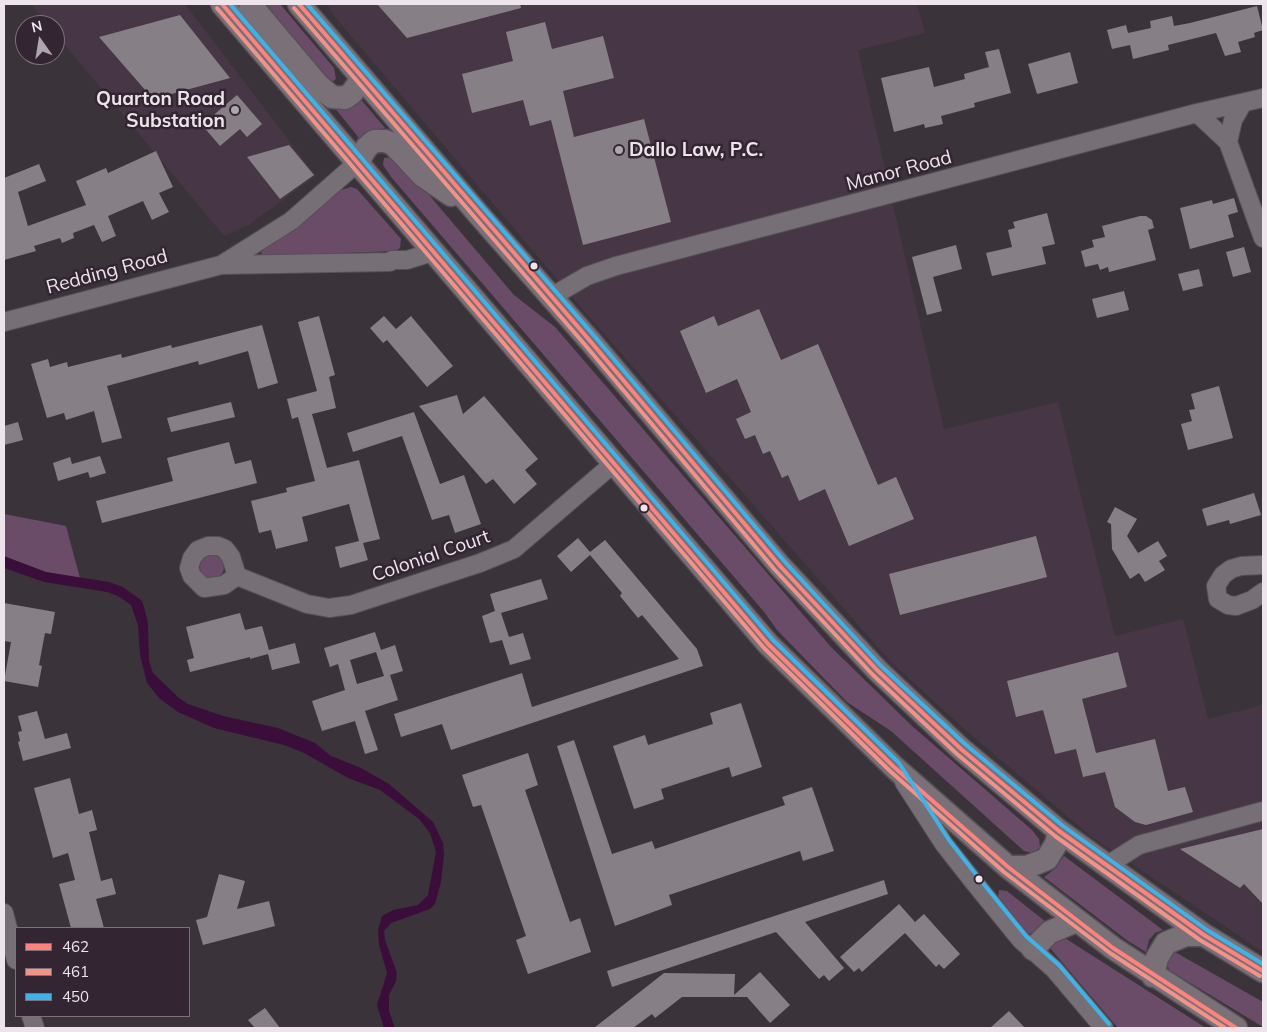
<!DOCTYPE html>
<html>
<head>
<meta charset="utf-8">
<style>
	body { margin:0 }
	#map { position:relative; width:1267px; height:1032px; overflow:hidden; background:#3a343a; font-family:Mulish,sans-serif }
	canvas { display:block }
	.frame { position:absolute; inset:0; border:5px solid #ede4ec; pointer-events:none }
	.legend { position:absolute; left:15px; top:927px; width:175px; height:90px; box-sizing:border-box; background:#332632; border:1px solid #7d727c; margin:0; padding:6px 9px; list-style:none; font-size:15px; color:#ede4ec }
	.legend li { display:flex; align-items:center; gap:10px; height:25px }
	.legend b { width:25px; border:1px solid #7d727c }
	.north { position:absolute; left:15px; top:15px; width:50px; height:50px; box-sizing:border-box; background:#332632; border:1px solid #7d727c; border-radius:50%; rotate:347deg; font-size:14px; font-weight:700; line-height:20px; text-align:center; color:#ede4ec }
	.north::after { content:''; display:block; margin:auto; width:18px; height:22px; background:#aea6ae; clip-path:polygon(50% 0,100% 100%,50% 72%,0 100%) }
</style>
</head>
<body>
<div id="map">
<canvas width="1267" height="1032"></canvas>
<div class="frame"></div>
<ul class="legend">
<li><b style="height:6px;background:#fe837d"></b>462</li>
<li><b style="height:6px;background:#f19389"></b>461</li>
<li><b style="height:6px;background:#3db3e9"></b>450</li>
</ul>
<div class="north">N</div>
</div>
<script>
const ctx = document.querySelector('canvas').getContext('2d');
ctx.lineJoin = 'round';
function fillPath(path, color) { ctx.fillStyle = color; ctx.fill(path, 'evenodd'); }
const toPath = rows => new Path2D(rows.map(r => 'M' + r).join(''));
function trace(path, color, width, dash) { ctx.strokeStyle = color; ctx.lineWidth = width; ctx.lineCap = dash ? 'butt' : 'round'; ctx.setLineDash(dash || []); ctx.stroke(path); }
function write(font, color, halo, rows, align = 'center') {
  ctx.font = font + ' Mulish,sans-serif'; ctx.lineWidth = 5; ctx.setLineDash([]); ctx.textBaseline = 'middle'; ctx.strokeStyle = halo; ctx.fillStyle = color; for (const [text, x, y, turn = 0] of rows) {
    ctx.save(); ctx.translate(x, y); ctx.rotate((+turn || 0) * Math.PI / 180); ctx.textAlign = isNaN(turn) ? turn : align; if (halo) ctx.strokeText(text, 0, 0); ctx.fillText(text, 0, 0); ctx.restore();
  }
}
fillPath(toPath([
	[31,4,185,4,316,176,250,224,224,236,55,33,55,25,48,25],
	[327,4,917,4,925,33,858,50,944,429,1058,402,1115,636,1183,619,1208,719,1263,705,1263,952,1092,837,962,727,889,660,585,312,334,16]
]), '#473645');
fillPath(toPath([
	[257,4,280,4,334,68,336,79,331,83],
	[358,96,385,128,371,132,363,143,334,107],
	[393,157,407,169,514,295,555,327,831,647,912,726,1032,830,1039,839,1040,847,1033,853,1024,851,891,731,847,702,777,630,765,613,392,178,383,165,384,158],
	[351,187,357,189,401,239,400,248,396,251,267,256,261,254,262,250,294,230,341,190],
	[4,514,66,526,80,578,44,572,4,561],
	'200 567a12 12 0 1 1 24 0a12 12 0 1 1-24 0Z',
	[1064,856,1163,930,1155,933,1149,940,1146,952,1128,941,1044,877,1056,868],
	[999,890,1007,891,1046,922,1035,933,1027,934,998,899],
	[1060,935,1206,1028,1118,1028,1050,948,1052,940],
	[1175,952,1263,1002,1263,1027,1169,970,1166,958]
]), '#6a4c68');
fillPath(toPath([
	[4,556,46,572,109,582,123,587,142,601,144,607,148,623,149,661,153,673,179,698,188,704,223,716,278,728,315,743,331,756,361,768,389,784,433,822,443,843,444,855,441,882,435,904,430,909,391,923,384,931,385,940,397,973,396,981,389,995,389,1011,395,1028,384,1028,377,1005,387,973,379,945,378,930,382,916,393,910,418,905,428,895,436,852,430,833,419,819,380,790,348,778,304,753,284,745,214,728,178,712,160,699,147,683,140,655,138,625,131,605,118,596,107,592,44,582,7,569,4,568]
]), '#3b0d3a');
fillPath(toPath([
	[377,4,520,4,521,8,407,38],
	[1257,6,1263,30,1254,33,1255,37,1238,42,1241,52,1225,56,1216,33,1168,45,1169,50,1133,59,1130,45,1112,49,1107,30,1126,25,1128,33,1151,28,1150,21,1172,16,1174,26,1190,23],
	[180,15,230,78,153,99,99,37],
	[545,22,552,49,603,36,614,78,563,91,574,137,644,119,671,222,583,245,551,120,530,126,523,100,472,113,462,74,513,61,506,32],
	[999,49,1011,93,974,103,975,107,941,116,943,124,925,128,924,124,894,132,881,78,929,67,934,87,965,79,964,74,989,67,985,52],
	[1070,52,1078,83,1037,94,1028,64],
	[237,95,262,124,247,137,240,129,220,146,202,125],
	[289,145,314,175,280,199,247,157],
	[156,151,173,187,159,193,169,212,152,220,143,201,108,216,116,236,102,242,94,225,73,233,74,238,62,243,60,238,34,246,36,251,4,260,4,178,39,164,46,181,18,192,28,226,86,205,76,181,106,168,108,173],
	[1234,198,1238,212,1228,215,1234,237,1190,249,1180,208,1212,200,1213,204],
	[1047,213,1055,244,1042,247,1046,264,992,276,986,253,1012,247,1008,230,1015,228,1013,222],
	[1140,216,1146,216,1152,220,1154,228,1148,230,1156,260,1109,272,1108,267,1100,270,1098,264,1085,267,1081,251,1094,247,1092,240,1105,237,1102,226],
	[956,245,962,269,933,277,942,311,927,315,912,257],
	[1244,247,1251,272,1233,277,1226,252],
	[1199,269,1203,286,1183,291,1178,274],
	[1124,291,1129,310,1097,318,1092,299],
	[759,309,781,360,818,344,878,485,896,477,914,519,849,546,825,489,799,501,788,475,782,478,770,451,763,454,755,435,745,439,736,419,751,412,737,379,706,393,680,331,714,316,718,326],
	[319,316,335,375,329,377,336,408,312,414,327,468,359,460,380,539,363,543,368,560,340,568,335,547,359,541,349,504,302,517,308,541,276,549,271,530,259,533,251,501,287,492,286,488,315,481,298,417,292,419,287,399,317,391,298,322],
	[384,316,396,329,411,316,453,366,427,387,387,340,383,343,370,328],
	[262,325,278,383,258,389,248,351,199,365,198,361,107,386,122,438,102,443,94,411,66,420,64,413,47,418,31,364,48,359,50,367,67,362,68,367,121,354,122,358,171,345,172,348],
	[1219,386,1233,438,1188,450,1181,424,1192,421,1189,410,1195,409,1191,394],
	[457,395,463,414,484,396,538,459,525,470,537,484,514,504,493,479,486,484,419,406],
	[231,402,235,417,171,432,167,418],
	[414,412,440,484,464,475,481,524,455,533,449,515,432,520,402,436,353,452,347,433],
	[18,422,23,440,4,445,4,426],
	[229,442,235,464,251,460,257,483,102,523,96,501,173,481,167,458],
	[100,456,106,473,90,478,88,472,58,481,53,463,70,457,72,464],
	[1254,493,1261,515,1230,524,1229,520,1207,526,1202,509],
	[1115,507,1137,519,1127,536,1138,553,1158,541,1167,556,1159,561,1165,570,1145,582,1139,573,1130,579,1112,549,1111,524,1107,522],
	[1036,536,1047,577,900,615,889,574],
	[578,538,590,552,605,540,697,649,703,666,451,750,442,724,401,737,394,714,522,673,532,707,679,659,642,615,638,618,620,596,622,593,590,555,571,572,557,556],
	[541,579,548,599,501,613,509,637,523,633,531,659,510,665,502,640,490,643,482,616,495,611,490,594],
	[4,603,55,612,51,634,45,633,39,665,42,666,38,687,4,681,11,642,4,641],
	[240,613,245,630,262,626,269,650,295,643,300,663,272,670,268,654,250,659,250,657,190,672,187,660,194,658,186,627],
	[375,632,381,650,395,645,403,671,390,675,398,700,365,711,378,750,365,754,355,721,322,731,312,701,345,690,338,664,330,667,324,648],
	[376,652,384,676,357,684,350,660],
	[1118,652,1127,687,1082,699,1096,753,1155,739,1168,791,1185,787,1193,812,1146,825,1135,822,1115,807,1105,772,1083,777,1076,749,1055,754,1043,710,1016,717,1007,681],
	[741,703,762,767,732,777,729,767,661,789,664,799,634,809,613,746,645,735,648,745,713,724,710,713],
	[37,711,45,739,67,733,71,748,23,761,18,742,20,741,18,732,22,731,18,716],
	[574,740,612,854,652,841,655,849,785,805,782,797,812,787,834,851,803,861,800,851,669,895,672,905,615,926,557,746],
	[528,753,538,785,525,790,570,922,580,918,591,952,528,974,516,940,526,936,481,805,473,807,462,775],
	[70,778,79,814,92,810,97,830,89,832,101,881,112,878,116,894,96,899,104,928,71,928,59,884,75,880,68,853,53,858,34,788],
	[1263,829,1263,904,1244,884,1240,888,1180,849],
	[219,874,245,881,237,909,269,901,275,926,203,945,196,920,207,917],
	[884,880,888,894,805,922,844,968,829,981,824,975,819,979,776,932,612,987,607,971],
	[899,904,915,922,924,914,960,954,944,969,939,964,936,967,905,933,862,972,859,968,854,972,840,957],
	[760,972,790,1005,770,1023,747,997,682,997,655,1018,652,1014,633,1028,594,1028,664,973,735,974,734,995],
	[265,1008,280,1028,255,1028,248,1020],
	[1009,1011,1025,1028,990,1028]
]), '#868086');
const minor = toPath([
	[1197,113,1228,142,1263,238],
	[1228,142,1233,120,1243,103],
	[221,265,291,221,357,163],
	[551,297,587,276,616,266,1197,113,1263,98],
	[4,322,221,265,390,262,392,260,407,260,433,252],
	[1263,565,1241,566,1231,569,1223,575,1216,586,1218,599,1228,605,1236,606,1252,600,1263,592],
	[237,576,224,585,204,588,192,576,189,568,192,558,198,550,208,546,218,546,225,549,231,557,237,576,307,604,329,608,351,605,480,563,514,549,613,464],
	[904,782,944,844,973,881,1021,940,1054,969,1104,1028],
	[1106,866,1139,845,1263,811],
	[4,913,16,960],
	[31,1016,35,1028]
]);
const major = toPath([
	[222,4,768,644,894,767,1008,867,1113,948,1236,1028],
	[250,4,319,86,332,97,345,98,352,93,362,78],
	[299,4,480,216,591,342,780,566,877,670,961,749,1059,831,1204,935,1263,971],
	[357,163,367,147,374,141,385,141,393,144,423,176,451,195],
	[1008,867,1027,867,1047,859,1056,844,1059,831],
	[1033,949,1050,932,1076,921],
	[1153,976,1157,958,1166,943,1186,935,1204,935]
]);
trace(minor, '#565156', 20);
trace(major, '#565156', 25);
trace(minor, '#767076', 18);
trace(major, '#797078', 22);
trace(toPath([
	[222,4,768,644,894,767,1008,867,1113,948,1236,1028],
	[299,4,591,342,780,566,877,670,961,749,1059,831,1204,935,1263,971]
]), '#fe837d', 4);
trace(toPath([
	[217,8,764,648,890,771,1004,872,1110,953,1225,1028],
	[294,8,586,346,775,570,873,675,957,754,1055,836,1200,940,1260,976]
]), '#f19389', 4);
trace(toPath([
	[230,4,773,640,899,763,949,840,978,877,1026,936,1059,965,1109,1024],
	[307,4,596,338,785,562,881,666,965,744,1063,826,1207,930,1263,964]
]), '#3db3e9', 4);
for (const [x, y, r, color] of [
	[235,110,5,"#aea6ae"],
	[619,150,5,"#aea6ae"],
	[534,266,4.5,"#ede4ec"],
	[644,508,4.5,"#ede4ec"],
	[979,879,4.5,"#ede4ec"]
]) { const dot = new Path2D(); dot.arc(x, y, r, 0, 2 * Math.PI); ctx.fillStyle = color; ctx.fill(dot); trace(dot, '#332632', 2); }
write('bold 19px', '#ede4ec', '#332632', [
	["Quarton Road",225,99],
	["Substation",225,121],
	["Dallo Law, P.C.",629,150,"left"]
], 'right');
write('19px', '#ede4ec', '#332632', [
	["Manor Road",899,171,-15],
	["Redding Road",107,272,-15],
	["Colonial Court",431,556,-19]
]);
</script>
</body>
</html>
